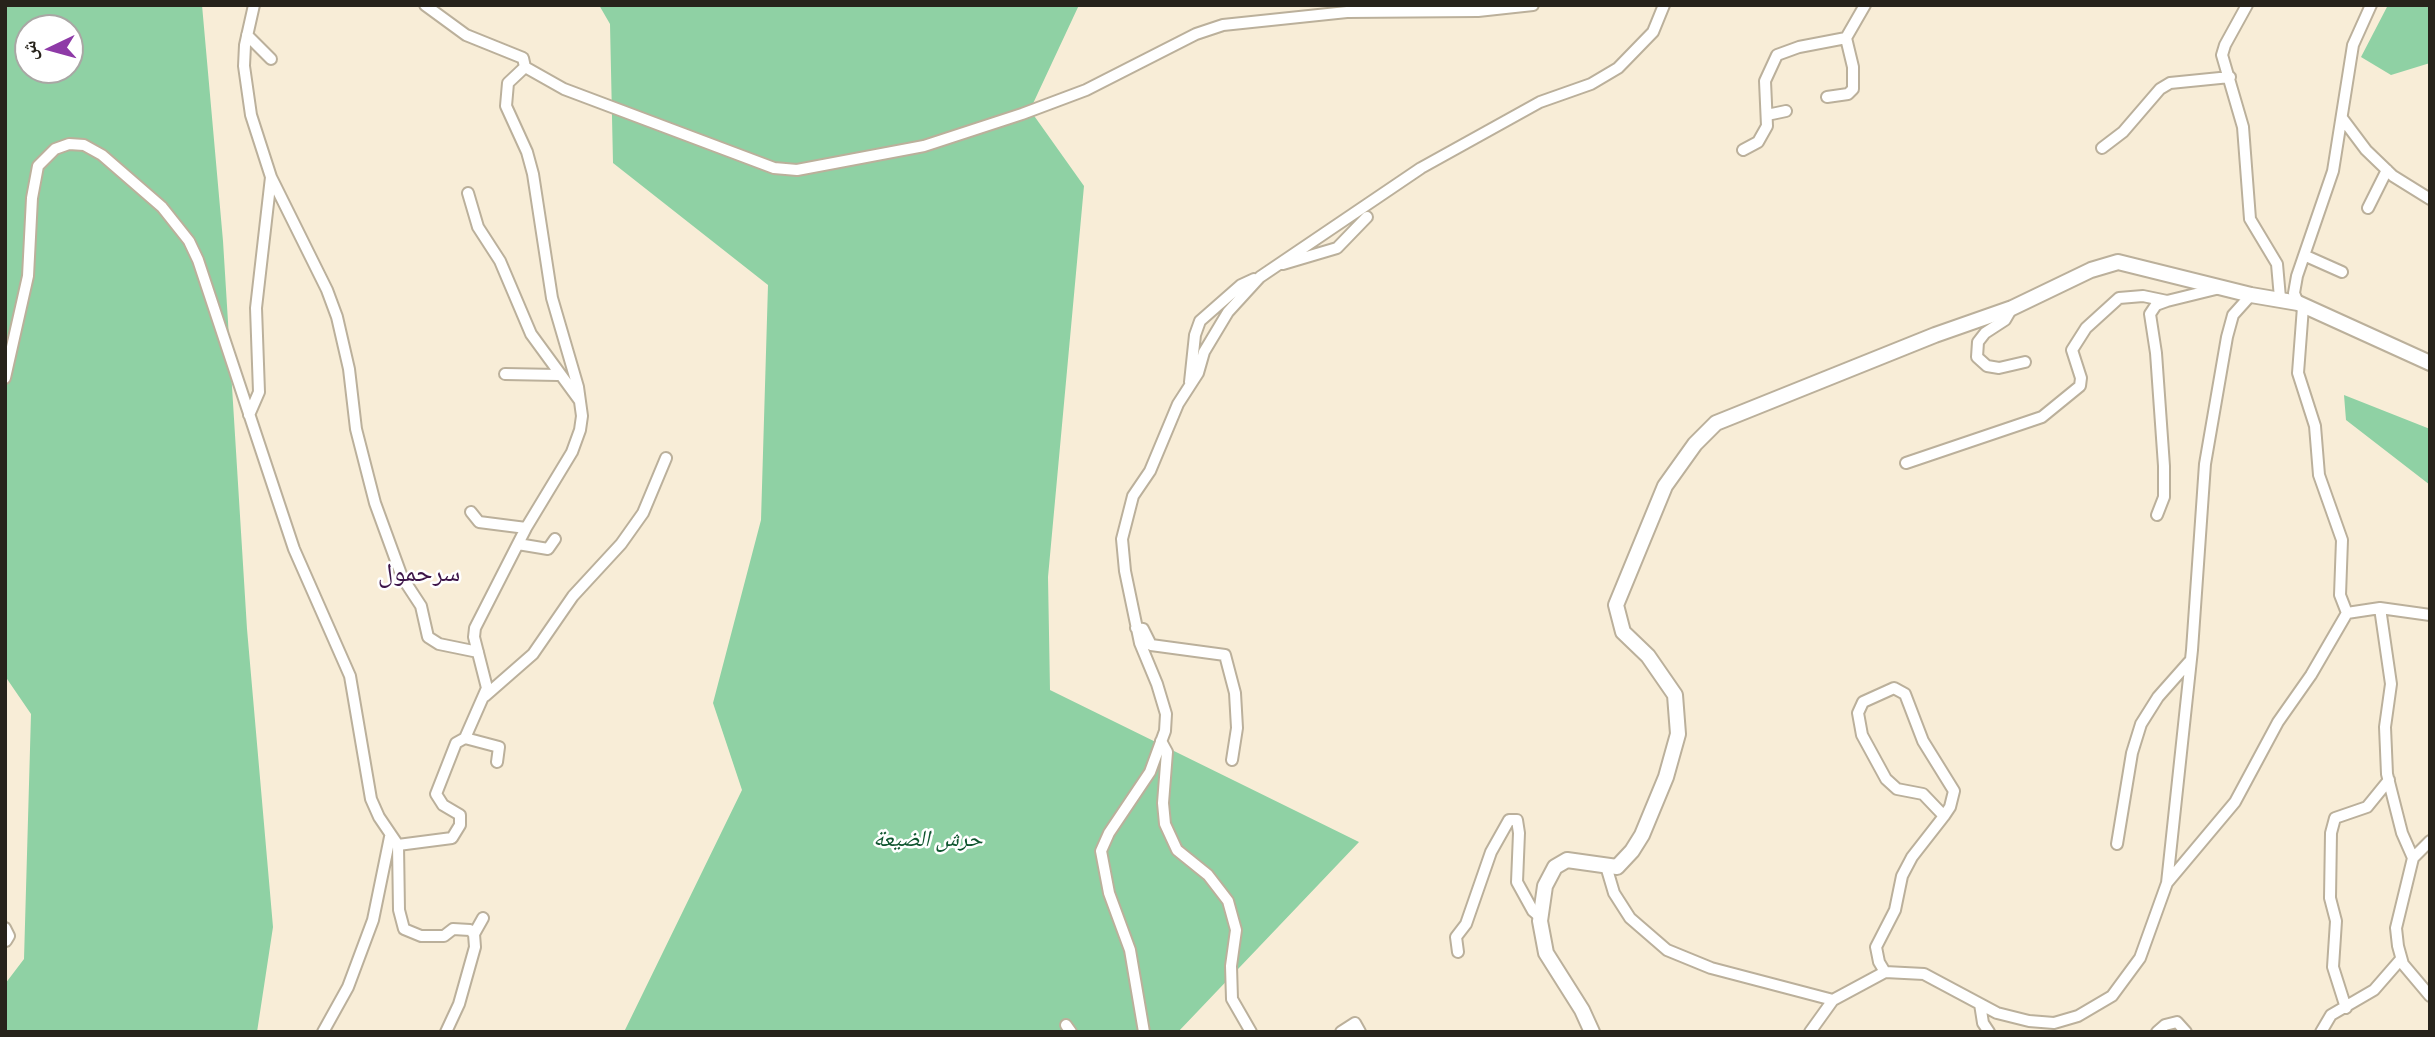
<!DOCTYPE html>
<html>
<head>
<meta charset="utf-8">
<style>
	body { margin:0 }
	#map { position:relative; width:2435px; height:1037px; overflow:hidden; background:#f8edd7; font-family:"Roboto Serif","Noto Naskh Arabic",serif }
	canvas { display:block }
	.frame { position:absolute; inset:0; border:7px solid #27231b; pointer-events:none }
	.north { position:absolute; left:14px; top:14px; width:70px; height:70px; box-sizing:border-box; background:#fff; border:2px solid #a9a7a4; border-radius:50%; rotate:265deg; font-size:19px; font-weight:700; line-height:28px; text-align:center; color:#27231b }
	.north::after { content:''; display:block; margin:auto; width:24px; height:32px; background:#8e3aa7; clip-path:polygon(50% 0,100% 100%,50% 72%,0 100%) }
</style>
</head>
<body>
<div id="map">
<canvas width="2435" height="1037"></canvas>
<div class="frame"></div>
<div class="north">ش</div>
</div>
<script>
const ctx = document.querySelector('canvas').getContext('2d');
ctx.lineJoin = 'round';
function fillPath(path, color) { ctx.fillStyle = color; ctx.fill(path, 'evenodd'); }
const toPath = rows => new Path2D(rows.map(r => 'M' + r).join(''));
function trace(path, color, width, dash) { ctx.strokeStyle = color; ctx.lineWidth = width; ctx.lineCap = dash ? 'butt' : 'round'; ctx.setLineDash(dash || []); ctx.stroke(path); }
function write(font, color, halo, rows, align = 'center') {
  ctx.font = font + ' "Roboto Serif","Noto Naskh Arabic",serif'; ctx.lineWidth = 5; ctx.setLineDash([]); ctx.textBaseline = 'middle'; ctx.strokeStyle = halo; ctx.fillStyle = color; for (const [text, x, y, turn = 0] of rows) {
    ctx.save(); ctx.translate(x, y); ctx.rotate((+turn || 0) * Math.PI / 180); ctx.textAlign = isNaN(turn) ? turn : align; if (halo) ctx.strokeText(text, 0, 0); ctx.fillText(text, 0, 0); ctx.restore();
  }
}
fillPath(toPath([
	[5,5,202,5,223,241,247,629,273,927,257,1032,5,1032,5,984,24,959,31,714,5,676],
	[28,28,70,28,70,70,28,70],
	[599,5,1079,5,1030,110,1084,186,1048,577,1050,690,1359,842,1178,1032,624,1032,742,790,713,703,761,520,768,285,613,163,610,24],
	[2388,5,2430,5,2430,63,2391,75,2361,57],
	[2344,395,2430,429,2430,485,2346,420]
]), '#8fd1a4');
const minor = toPath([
	[425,5,466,35,523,58,525,67,564,89,774,168,797,170,924,146,1022,114,1086,90,1196,34,1223,25,1347,12,1478,11,1533,5],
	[2247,5,2225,45,2222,55,2243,127,2250,219,2277,264,2280,298],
	[247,35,271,59],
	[1827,97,1848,94,1853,89,1853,67,1846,38],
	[1767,115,1786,111],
	[2342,118,2366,150,2393,176,2430,199],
	[2102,148,2123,132,2160,89,2170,83,2230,77],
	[1743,150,1758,142,1767,126,1765,81,1777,55,1799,47,1846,38,1865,5],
	[271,177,327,290,337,317,349,369,356,429,375,503,402,577,421,606,428,637,439,644,478,652],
	[468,193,478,227,500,261,531,334,580,401],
	[2368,208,2387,170],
	[2306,256,2342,272],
	[1283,264,1337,248,1367,217],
	[2298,303,2294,293,2297,276,2333,171,2353,45,2371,5],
	[2303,307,2298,373,2315,426,2319,475,2342,540,2340,595,2347,613],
	[2012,308,2005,320,1985,333,1978,342,1977,357,1987,366,1999,368,2025,362],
	[505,374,558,375],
	[5,378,28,276,32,198,38,166,55,149,69,144,84,145,102,155,162,207,189,241,198,260,294,549,350,676,371,799,379,817,398,845,452,838,460,825,460,815,443,805,436,794,456,743,465,738,487,688,474,637,475,628,526,528,572,452,580,430,582,416,578,387,552,298,533,174,527,152,506,106,508,83,525,67],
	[1190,382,1195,335,1200,321,1241,285,1254,279],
	[249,415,259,392,256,308,271,177,251,115,244,66,245,45,254,5],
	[1906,463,2042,417,2080,386,2081,378,2072,350,2086,328,2119,298,2143,296,2167,301],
	[471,512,479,522,526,528],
	[2157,515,2164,497,2164,466,2156,353,2150,314,2156,305,2167,301,2220,288],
	[518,544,548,549,555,539],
	[2380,608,2391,684,2385,727,2387,774,2402,833,2413,858,2396,928,2398,946,2403,964,2430,996],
	[2347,613,2380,608,2430,615],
	[1136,628,1143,629,1151,645,1225,655,1235,693,1237,728,1232,760],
	[485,696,533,654,573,596,621,544,643,513,666,458],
	[465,738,499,747,497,762],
	[1161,741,1167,752,1163,803,1165,824,1177,850,1208,875,1228,901,1236,930,1231,966,1232,999,1251,1032],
	[2117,844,2132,753,2141,724,2158,697,2189,662],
	[398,845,399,910,404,929,421,936,444,936,453,929,470,930,474,934,475,947,459,1004,446,1032],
	[2413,858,2430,841],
	[1606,866,1614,893,1630,918,1667,950,1711,968,1833,1000],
	[2167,883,2192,650,2205,464,2227,337,2233,315,2251,295],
	[5,928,9,936,6,941],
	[474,934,483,918],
	[1458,952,1456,937,1466,924,1491,852,1509,820,1517,820,1519,833,1517,882,1533,911,1540,917],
	[1885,972,1879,962,1876,947,1895,910,1902,876,1912,857,1944,816,1950,807,1954,791,1923,741,1905,694,1894,688,1863,702,1858,713,1862,735,1886,779,1897,789,1923,794,1944,816],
	[1980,1004,1983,1023,1989,1032],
	[2346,1008,2333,967,2336,921,2330,898,2331,833,2335,818,2367,807,2389,780],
	[1066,1025,1071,1032],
	[323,1032,348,987,373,920,390,837],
	[1144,1032,1130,950,1109,893,1101,851,1109,833,1150,772,1165,731,1166,714,1157,684,1140,643,1125,571,1122,539,1133,496,1150,471,1178,404,1198,373,1204,352,1228,312,1260,277,1421,168,1540,102,1591,84,1618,68,1653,32,1664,5],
	[1341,1032,1355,1023,1360,1032],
	[1810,1032,1833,1000,1885,972,1924,974,1997,1013,2029,1021,2054,1023,2078,1016,2112,996,2140,958,2167,883,2235,802,2278,722,2311,675,2347,613],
	[2157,1032,2165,1025,2177,1022,2186,1032],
	[2321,1032,2331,1015,2374,990,2401,959]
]);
const tertiary = toPath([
	[1592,1032,1582,1010,1546,953,1540,921,1545,886,1555,867,1567,860,1617,867,1632,851,1642,835,1666,777,1678,734,1675,695,1648,656,1623,632,1616,605,1665,486,1695,444,1716,423,1935,335,2012,308,2091,270,2118,262,2251,295,2298,303,2430,363]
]);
trace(minor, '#bbb09b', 14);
trace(tertiary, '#bbb09b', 18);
trace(minor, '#fff', 10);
trace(tertiary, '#fff', 14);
write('italic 23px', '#0f552f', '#fff', [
	["حرش الضيعة",928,839]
]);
write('26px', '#3d1549', '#fff', [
	["سرحمول",419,573]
]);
</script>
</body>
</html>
